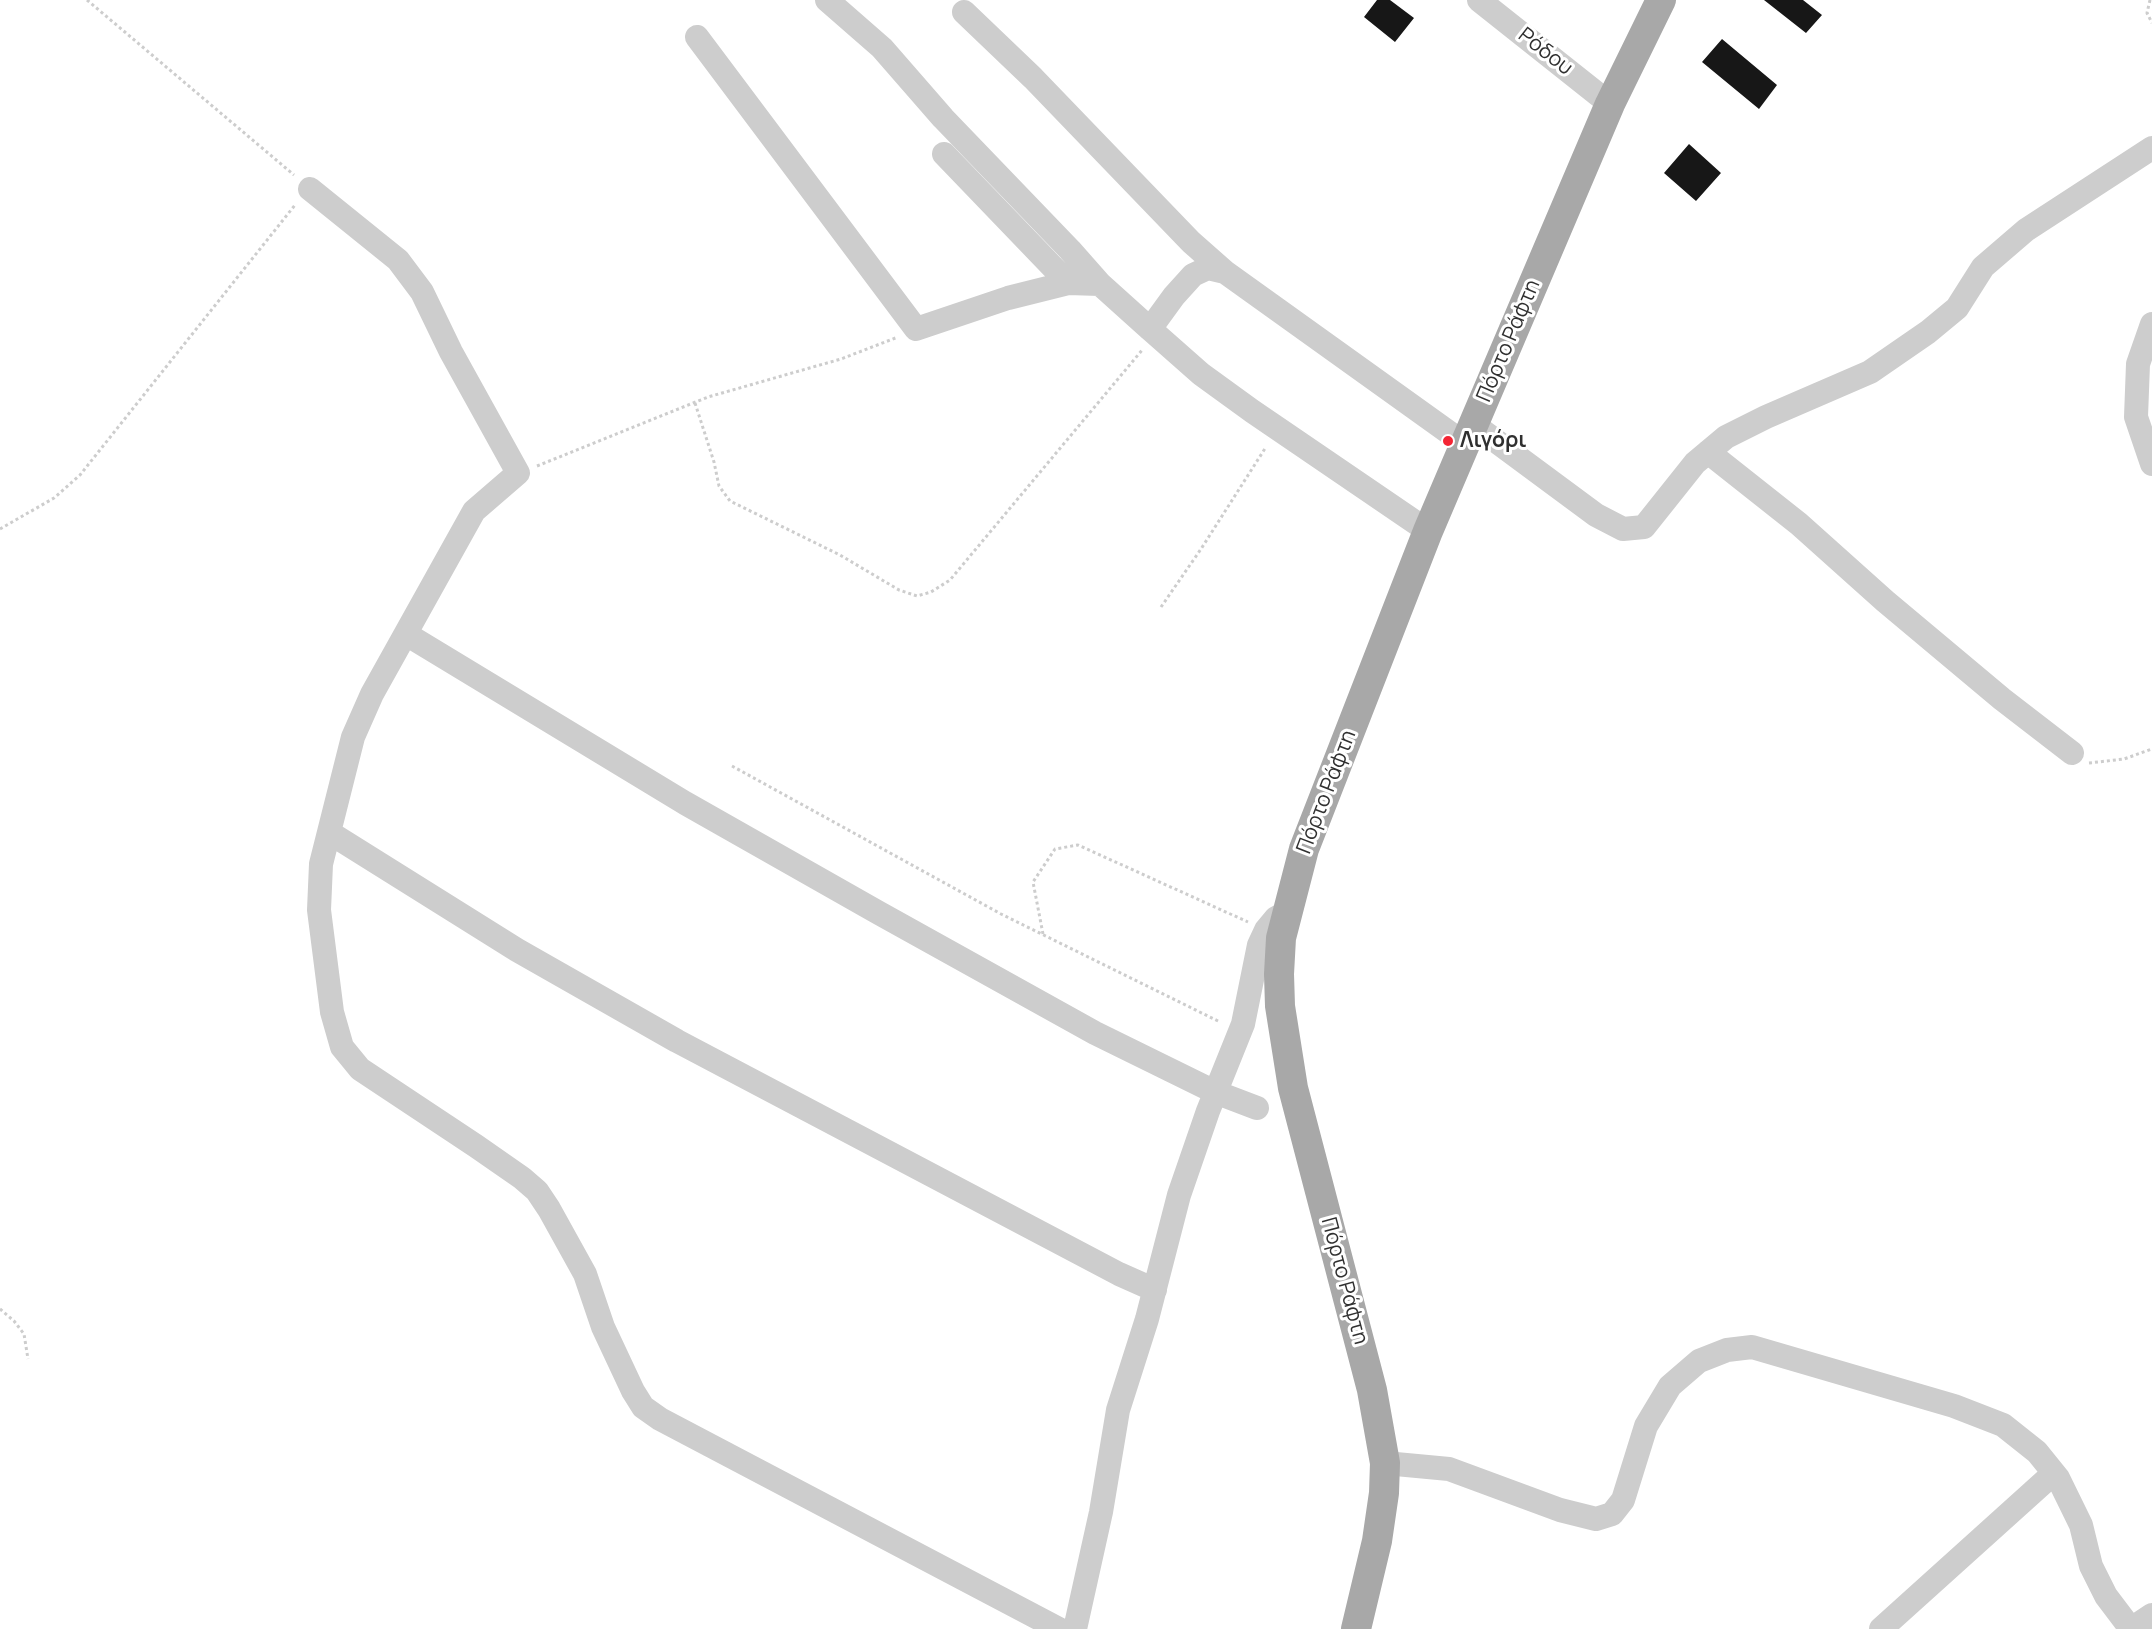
<!DOCTYPE html>
<html>
<head>
<meta charset="utf-8">
<style>
	body { margin:0 }
	canvas { display:block; background:#fff }
</style>
</head>
<body>
<canvas width="2152" height="1629"></canvas>
<script>
const ctx = document.querySelector('canvas').getContext('2d');
ctx.lineJoin = 'round';
function fillPath(path, color) { ctx.fillStyle = color; ctx.fill(path, 'evenodd'); }
const toPath = rows => new Path2D(rows.map(r => 'M' + r).join(''));
function trace(path, color, width, dash) { ctx.strokeStyle = color; ctx.lineWidth = width; ctx.lineCap = dash ? 'butt' : 'round'; ctx.setLineDash(dash || []); ctx.stroke(path); }
function write(font, color, halo, rows, align = 'center') {
  ctx.font = font + ' Manrope,sans-serif'; ctx.lineWidth = 6; ctx.setLineDash([]); ctx.textBaseline = 'middle'; ctx.strokeStyle = halo; ctx.fillStyle = color; for (const [text, x, y, turn = 0] of rows) {
    ctx.save(); ctx.translate(x, y); ctx.rotate((+turn || 0) * Math.PI / 180); ctx.textAlign = isNaN(turn) ? turn : align; if (halo) ctx.strokeText(text, 0, 0); ctx.fillText(text, 0, 0); ctx.restore();
  }
}
fillPath(toPath([
	[1377,0,1390,0,1414,18,1395,42,1364,17],
	[1764,0,1803,0,1822,15,1806,33],
	[1722,39,1777,85,1759,109,1702,62],
	[1689,144,1721,173,1696,201,1664,173]
]), '#171717');
trace(toPath([
	[87,0,294,175],
	[2150,0,2147,13,2152,23],
	[695,403,714,462,719,486,730,501,840,555,899,590,917,596,931,592,950,580,1143,349],
	[537,466,708,397,841,359,898,337],
	[0,529,54,498,80,475,295,205],
	[1161,607,1201,549,1266,447],
	[2089,763,2124,759,2152,749],
	[732,766,1001,914,1220,1022],
	[1043,934,1033,882,1055,849,1078,845,1248,922],
	[0,1309,14,1321,24,1334,28,1359]
]), '#cdcdcd', 3, [3, 3]);
trace(toPath([
	[827,0,882,48,943,118,1070,250,1100,284],
	[1479,0,1610,104],
	[964,12,1033,78,1191,242,1225,272,1465,444],
	[697,37,916,329,1008,298,1068,283,1100,284,1150,329],
	[944,154,1068,283],
	[310,189,398,260,422,292,451,352,518,473,474,511,372,694,353,737,321,864,319,910,332,1012,342,1047,360,1069,476,1146,522,1178,537,1191,549,1209,585,1274,603,1327,633,1391,643,1407,660,1419,1059,1629],
	[1225,272,1208,268,1193,275,1174,296,1150,329,1201,374,1252,411,1428,531],
	[2152,324,2138,364,2136,417,2152,464],
	[1473,424,1596,515,1623,529,1644,527,1695,463,1726,437,1766,417,1870,372,1928,332,1957,308,1983,267,2026,230,2152,148],
	[1708,452,1799,524,1885,601,2002,699,2072,753],
	[406,634,685,803,879,913,1095,1033,1215,1092,1257,1108],
	[330,833,517,950,677,1041,1119,1274,1155,1290],
	[1385,1463,1449,1469,1560,1510,1596,1519,1612,1514,1623,1500,1646,1426,1670,1386,1699,1361,1727,1350,1752,1347,1954,1406,2003,1425,2037,1452,2058,1478,2081,1525,2091,1566,2106,1596,2131,1629],
	[1075,1629,1101,1512,1118,1410,1147,1319,1179,1195,1208,1111,1243,1024,1259,945,1266,930,1276,918,1287,912],
	[1881,1629,2054,1473],
	[2131,1629,2152,1615]
]), '#cdcdcd', 24);
trace(toPath([
	[1356,1629,1377,1541,1384,1493,1385,1463,1372,1390,1293,1088,1280,1006,1279,974,1281,938,1304,849,1428,531,1610,104,1661,0]
]), '#a8a8a8', 30);
for (const [x, y, r, color] of [
	[1448,441,6,"#f42534"]
]) { const dot = new Path2D(); dot.arc(x, y, r, 0, 2 * Math.PI); ctx.fillStyle = color; ctx.fill(dot); trace(dot, '#fff', 2); }
write('21px', '#303030', '#fff', [
	["Ρόδου",1545,52,38],
	["Πόρτο Ράφτη",1509,341,-67],
	["Πόρτο Ράφτη",1327,792,-69],
	["Πόρτο Ράφτη",1344,1281,75]
]);
write('bold 21px', '#303030', '#fff', [
	["Λιγόρι",1460,441]
], 'left');
</script>
</body>
</html>
